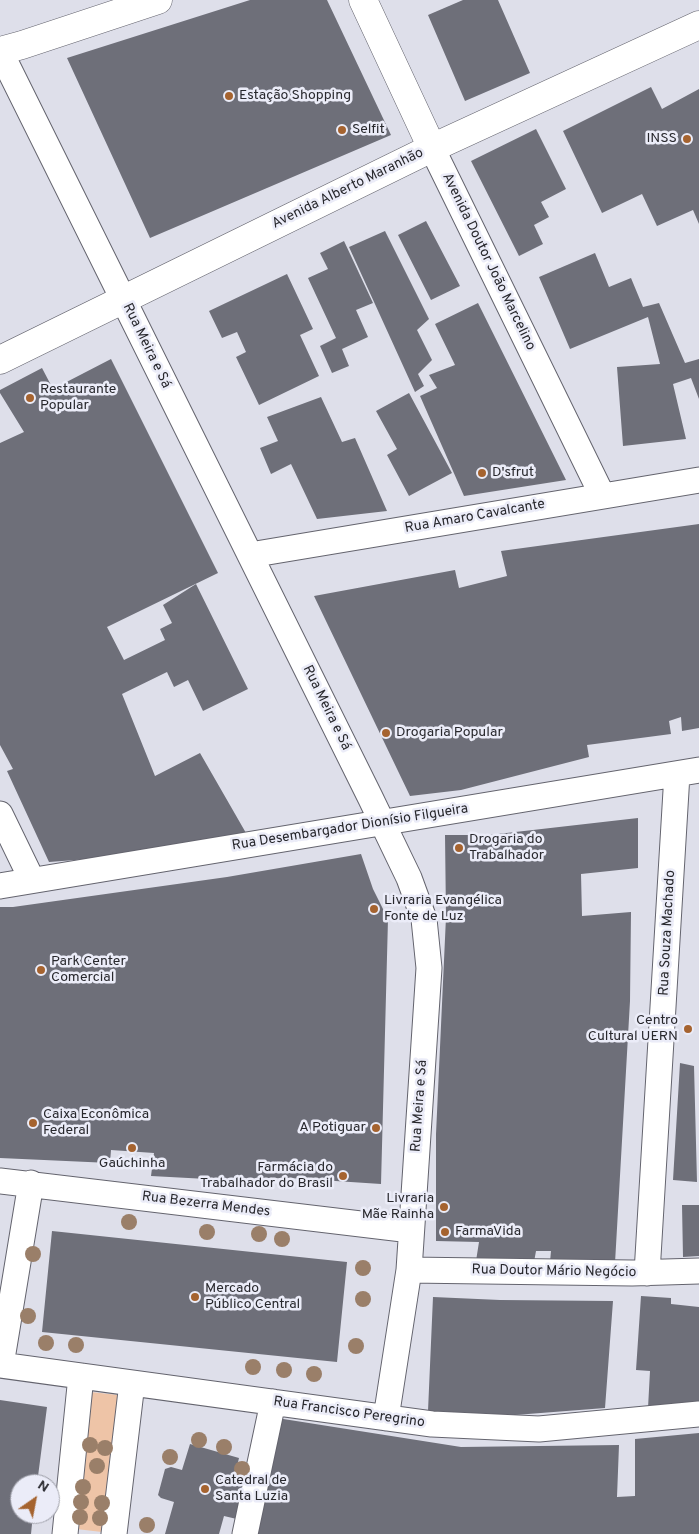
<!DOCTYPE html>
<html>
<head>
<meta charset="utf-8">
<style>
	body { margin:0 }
	#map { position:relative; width:699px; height:1534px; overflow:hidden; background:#dedfea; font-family:Overpass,sans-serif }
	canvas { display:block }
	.north { position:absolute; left:10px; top:1474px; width:50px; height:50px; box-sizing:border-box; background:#ebecf8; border:1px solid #9d9ea7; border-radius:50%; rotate:33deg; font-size:14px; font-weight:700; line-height:20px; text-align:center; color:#28282d }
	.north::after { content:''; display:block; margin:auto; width:18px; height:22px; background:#a5632f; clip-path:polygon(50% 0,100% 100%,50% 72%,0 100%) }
</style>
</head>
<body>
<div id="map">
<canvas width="699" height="1534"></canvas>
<div class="north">N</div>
</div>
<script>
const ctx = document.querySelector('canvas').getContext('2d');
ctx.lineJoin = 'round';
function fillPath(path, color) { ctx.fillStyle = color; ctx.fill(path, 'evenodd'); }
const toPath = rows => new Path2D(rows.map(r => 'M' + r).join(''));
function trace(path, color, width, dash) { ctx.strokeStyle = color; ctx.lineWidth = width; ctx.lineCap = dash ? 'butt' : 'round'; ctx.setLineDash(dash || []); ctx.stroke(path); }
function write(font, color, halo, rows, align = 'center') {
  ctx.font = font + ' Overpass,sans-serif'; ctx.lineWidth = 5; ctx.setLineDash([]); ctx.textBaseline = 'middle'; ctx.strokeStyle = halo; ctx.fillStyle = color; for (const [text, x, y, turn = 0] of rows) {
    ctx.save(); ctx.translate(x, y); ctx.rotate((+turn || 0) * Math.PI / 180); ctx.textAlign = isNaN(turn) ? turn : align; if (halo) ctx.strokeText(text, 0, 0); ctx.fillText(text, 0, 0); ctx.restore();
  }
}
fillPath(toPath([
	[91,1392,118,1395,102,1532,76,1529]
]), '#eec4a7');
fillPath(toPath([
	[250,0,327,0,391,135,150,238,67,58],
	[463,0,498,0,530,73,465,101,428,15],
	[651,87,662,109,699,89,699,224,693,210,657,226,642,194,602,213,563,131],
	[536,129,566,189,541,202,549,217,534,225,543,244,519,256,471,161],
	[426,221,460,286,431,300,398,235],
	[385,231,429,319,417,330,432,360,418,374,424,386,415,392,349,247],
	[344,241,373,303,356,310,368,337,342,349,349,366,332,373,320,346,336,338,308,278,328,269,320,253],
	[595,253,609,287,631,278,643,307,659,303,685,363,699,359,699,399,691,378,673,384,686,439,623,446,617,367,660,364,648,317,570,349,539,277],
	[287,274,313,329,300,335,319,376,259,405,236,357,246,352,237,332,222,338,209,311],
	[478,303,566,480,464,496,420,396,437,388,429,375,455,365,435,324],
	[111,359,218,573,107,627,124,660,165,640,160,629,172,623,163,605,196,584,248,689,203,711,188,680,174,687,167,672,122,694,155,776,200,753,246,833,140,855,49,862,7,771,13,769,0,745,0,443,24,432,0,393,0,390,42,368,53,389],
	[409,393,452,473,409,496,387,455,397,449,376,411],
	[321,397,342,442,355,438,387,511,317,519,291,464,271,474,260,448,278,441,267,417],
	[699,524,699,728,682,731,681,717,669,721,671,734,587,745,589,757,461,790,410,796,314,596,455,570,459,588,507,576,501,551],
	[638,818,638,868,581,874,582,916,631,912,630,1001,615,1263,550,1262,551,1251,536,1251,534,1262,476,1261,479,1242,436,1241,436,1134,446,917,445,835,489,835],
	[361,854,373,889,388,919,381,1184,290,1178,207,1179,151,1176,154,1153,111,1150,110,1163,0,1158,0,907,13,907,227,877],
	[680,1063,694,1066,697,1182,673,1180],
	[682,1205,699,1205,699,1256,683,1257],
	[52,1231,347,1262,337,1362,42,1332],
	[641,1296,671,1298,671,1304,699,1307,699,1407,648,1408,650,1371,636,1370],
	[433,1297,500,1300,613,1301,605,1408,515,1415,428,1411],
	[0,1400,47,1407,37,1484,20,1484,20,1514,33,1514,31,1534,0,1534],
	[277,1418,461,1447,619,1445,617,1497,635,1496,635,1439,699,1433,699,1534,256,1534],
	[190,1444,239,1458,233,1483,247,1487,241,1520,224,1516,219,1534,165,1534,174,1502,161,1498,158,1495,165,1469,171,1467,182,1470]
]), '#6e6f79');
const minor = toPath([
	[0,51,370,797,409,878,424,919,429,968,409,1270,386,1418],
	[432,148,602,495],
	[250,555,699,480],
	[0,814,32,880],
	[0,886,699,770],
	[0,1181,411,1230],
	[409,1270,632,1273,699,1271],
	[647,1273,677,774],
	[0,1365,432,1424,539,1429,699,1414],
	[1,1365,31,1183],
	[65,1534,81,1376],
	[114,1534,132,1383],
	[245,1534,273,1402]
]);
const tertiary = toPath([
	[363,0,432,148]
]);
const secondary = toPath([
	[0,51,22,45,158,0],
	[0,360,432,148,699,25]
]);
trace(minor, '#64646e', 27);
trace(tertiary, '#64646e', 29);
trace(secondary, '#64646e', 29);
trace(minor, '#fff', 25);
trace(tertiary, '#fff', 28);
trace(secondary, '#fff', 28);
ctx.fillStyle = '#9a7f69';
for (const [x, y] of [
	[129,1222],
	[207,1232],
	[259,1234],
	[282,1239],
	[33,1254],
	[363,1268],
	[363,1299],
	[28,1316],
	[46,1343],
	[76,1345],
	[356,1346],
	[253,1367],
	[284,1370],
	[314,1374],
	[199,1440],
	[90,1445],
	[224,1447],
	[105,1448],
	[170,1457],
	[97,1466],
	[242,1469],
	[83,1487],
	[81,1502],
	[102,1503],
	[80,1517],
	[100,1518],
	[147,1525]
]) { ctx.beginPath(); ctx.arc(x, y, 8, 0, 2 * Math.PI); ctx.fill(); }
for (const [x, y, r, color] of [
	[229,96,5,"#a5632f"],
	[342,130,5,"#a5632f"],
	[687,139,5,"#a5632f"],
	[30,398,5,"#a5632f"],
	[482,473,5,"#a5632f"],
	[386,733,5,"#a5632f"],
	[459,848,5,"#a5632f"],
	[374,909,5,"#a5632f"],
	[41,970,5,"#a5632f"],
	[688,1029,5,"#a5632f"],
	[33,1123,5,"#a5632f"],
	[376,1128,5,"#a5632f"],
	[132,1148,5,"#a5632f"],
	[343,1176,5,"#a5632f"],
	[444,1207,5,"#a5632f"],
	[445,1232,5,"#a5632f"],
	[195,1297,5,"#a5632f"],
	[205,1489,5,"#a5632f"]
]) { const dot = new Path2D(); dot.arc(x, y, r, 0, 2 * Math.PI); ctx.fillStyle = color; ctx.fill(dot); trace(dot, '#ebecf8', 2); }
write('14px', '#28282d', '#ebecf8', [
	["Estação Shopping",239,96],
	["Selfit",352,130],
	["INSS",677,139,"right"],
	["Restaurante",40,390],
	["Popular",40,406],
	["D'sfrut",492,473],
	["Drogaria Popular",396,733],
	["Drogaria do",469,840],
	["Trabalhador",469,856],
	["Livraria Evangélica",384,901],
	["Fonte de Luz",384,917],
	["Park Center",51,962],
	["Comercial",51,978],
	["Centro",678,1021,"right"],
	["Cultural UERN",678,1037,"right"],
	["Caixa Econômica",43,1115],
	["Federal",43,1131],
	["A Potiguar",366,1128,"right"],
	["Gaúchinha",132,1164,"center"],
	["Farmácia do",333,1168,"right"],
	["Trabalhador do Brasil",333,1184,"right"],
	["Livraria",434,1199,"right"],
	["Mãe Rainha",434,1215,"right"],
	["FarmaVida",455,1232],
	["Mercado",205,1289],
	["Público Central",205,1305],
	["Catedral de",215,1481],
	["Santa Luzia",215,1497]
], 'left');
write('14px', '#28282d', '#ebecf8', [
	["Avenida Alberto Maranhão",348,189,-26],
	["Avenida Doutor João Marcelino",488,262,64],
	["Rua Meira e Sá",146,346,64],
	["Rua Amaro Cavalcante",475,517,-10],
	["Rua Meira e Sá",326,708,64],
	["Rua Desembargador Dionísio Filgueira",350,828,-9],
	["Rua Souza Machado",668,933,-87],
	["Rua Meira e Sá",420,1106,-86],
	["Rua Bezerra Mendes",206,1205,7],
	["Rua Doutor Mário Negócio",554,1272,1],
	["Rua Francisco Peregrino",349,1413,8]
]);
</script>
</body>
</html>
